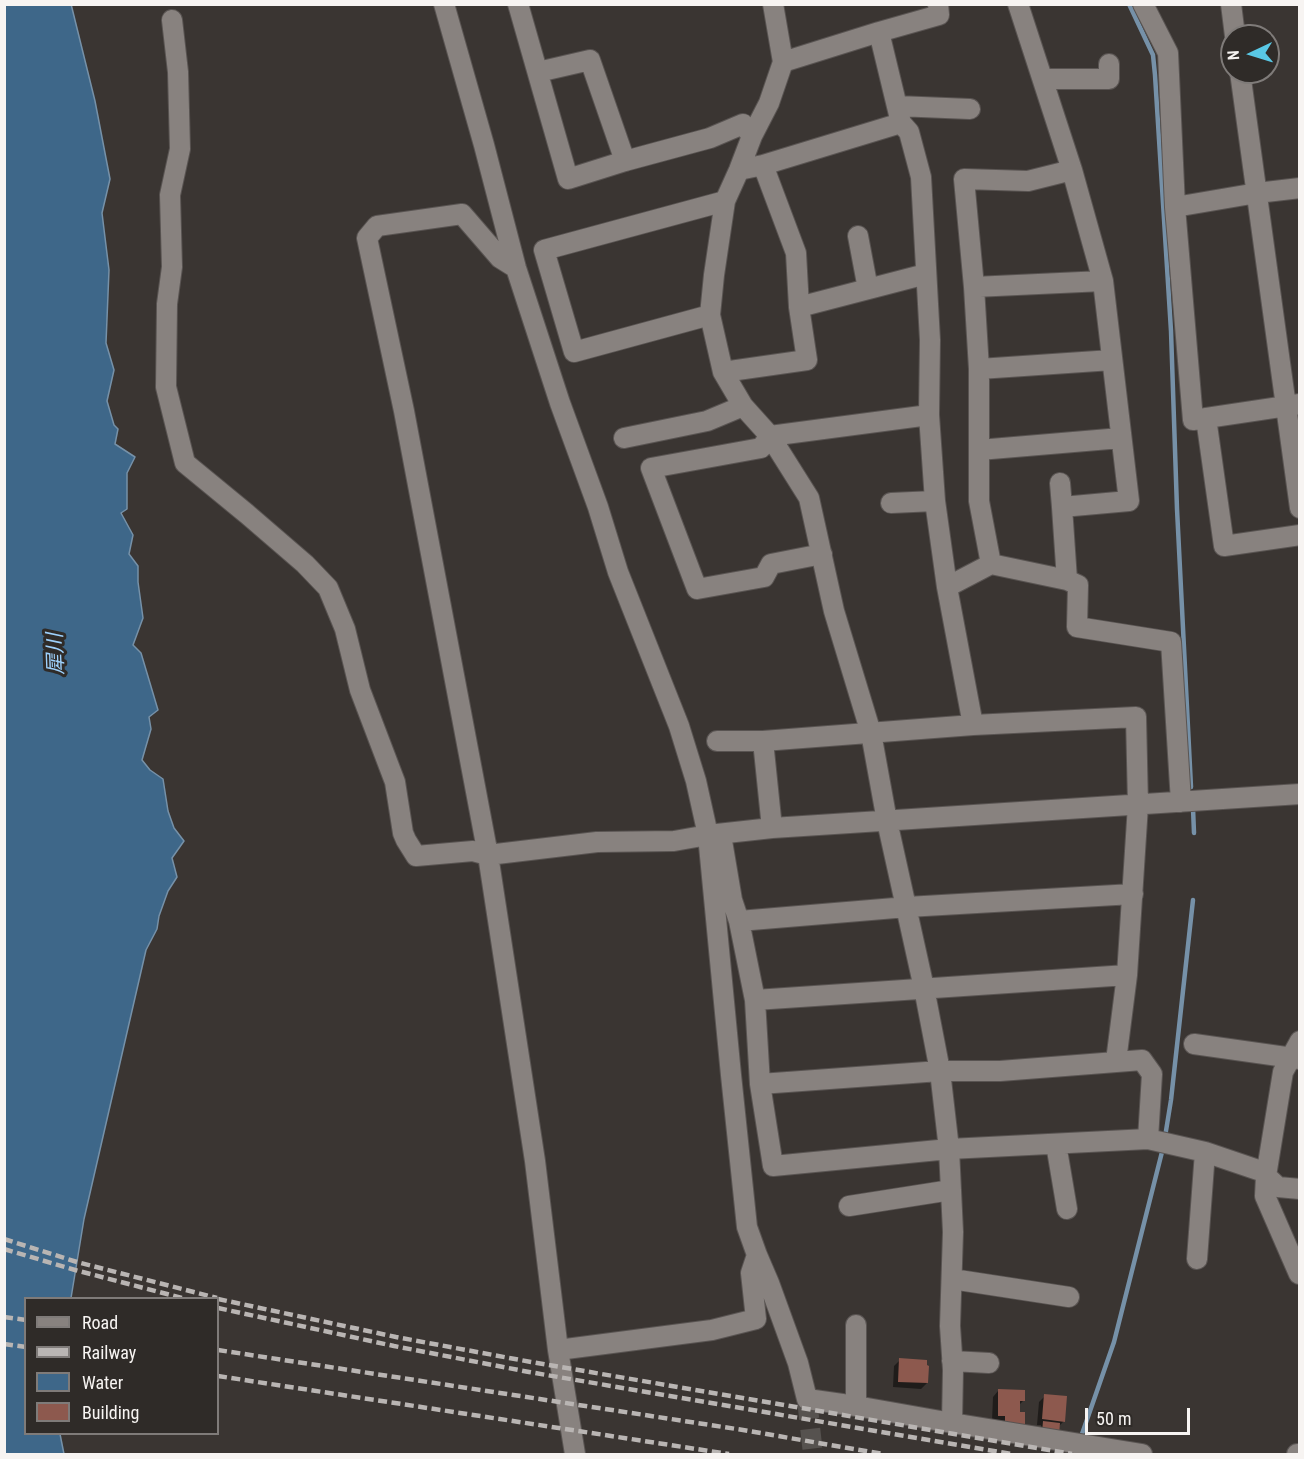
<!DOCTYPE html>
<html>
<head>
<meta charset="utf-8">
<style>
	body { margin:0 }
	#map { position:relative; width:1304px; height:1459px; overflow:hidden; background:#3a3532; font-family:"Roboto Condensed",sans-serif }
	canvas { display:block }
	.frame { position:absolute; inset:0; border:6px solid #f7f4f2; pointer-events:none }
	.legend { position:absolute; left:24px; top:1297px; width:195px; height:138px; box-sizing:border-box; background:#2f2b28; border:2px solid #7f7b79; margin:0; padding:8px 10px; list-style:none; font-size:18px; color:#f7f4f2 }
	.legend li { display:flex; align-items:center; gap:12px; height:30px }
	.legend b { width:30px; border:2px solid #7f7b79 }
	.north { position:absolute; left:1220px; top:24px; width:60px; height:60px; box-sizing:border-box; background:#2f2b28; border:2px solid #7f7b79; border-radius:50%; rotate:266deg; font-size:16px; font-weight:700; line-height:24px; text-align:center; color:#f7f4f2 }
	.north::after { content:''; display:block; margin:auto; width:21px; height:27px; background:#59c8e5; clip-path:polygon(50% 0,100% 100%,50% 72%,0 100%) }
	.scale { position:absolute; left:1085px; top:1408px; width:105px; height:27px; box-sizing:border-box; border:3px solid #f7f4f2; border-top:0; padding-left:8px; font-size:18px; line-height:21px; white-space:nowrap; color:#f7f4f2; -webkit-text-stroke:4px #2f2b28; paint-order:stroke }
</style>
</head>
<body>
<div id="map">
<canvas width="1304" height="1459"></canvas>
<div class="frame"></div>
<ul class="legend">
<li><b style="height:8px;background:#88827f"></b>Road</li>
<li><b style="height:8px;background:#b9b5b3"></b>Railway</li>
<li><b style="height:16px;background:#3e6789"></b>Water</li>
<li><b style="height:16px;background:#8d594e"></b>Building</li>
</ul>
<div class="north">N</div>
<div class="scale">50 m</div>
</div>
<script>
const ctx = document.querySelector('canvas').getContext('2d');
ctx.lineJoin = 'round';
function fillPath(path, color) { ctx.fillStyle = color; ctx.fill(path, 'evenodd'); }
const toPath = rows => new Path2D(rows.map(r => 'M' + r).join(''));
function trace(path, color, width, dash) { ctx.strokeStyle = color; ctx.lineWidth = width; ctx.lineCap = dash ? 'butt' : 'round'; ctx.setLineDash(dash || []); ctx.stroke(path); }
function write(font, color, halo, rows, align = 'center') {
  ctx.font = font + ' "Roboto Condensed","Noto Sans JP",sans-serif'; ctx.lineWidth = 6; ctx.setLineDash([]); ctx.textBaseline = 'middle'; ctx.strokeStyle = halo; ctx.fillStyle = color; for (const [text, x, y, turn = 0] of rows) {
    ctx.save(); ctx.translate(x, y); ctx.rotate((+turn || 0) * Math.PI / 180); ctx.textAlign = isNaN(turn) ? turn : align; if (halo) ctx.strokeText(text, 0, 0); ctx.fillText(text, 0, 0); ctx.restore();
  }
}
const water = toPath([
	[71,4,95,101,110,179,102,213,109,270,106,343,114,370,107,401,114,425,118,429,115,444,135,457,127,473,127,509,121,513,133,535,129,554,138,566,138,582,143,618,133,645,141,653,158,710,149,717,151,729,142,760,150,770,163,779,168,811,174,828,184,841,172,858,177,877,168,891,159,916,157,929,146,950,84,1219,71,1298,26,1298,26,1434,60,1434,64,1454,5,1454,4,5,71,4]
]);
fillPath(water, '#3e6789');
trace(water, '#7691a8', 1.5);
fillPath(toPath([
	[900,1360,927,1383,921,1389,893,1387,894,1366],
	[998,1391,1023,1401,1018,1406,1017,1433,992,1421,993,1397],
	[1045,1396,1064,1421,1059,1426,1040,1436,1041,1425,1037,1425,1039,1402]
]), '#0007');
trace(toPath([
	[1129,4,1153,55,1155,75,1171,331,1177,509,1191,787],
	[1193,808,1194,833],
	[1165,1137,1171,1100,1193,900],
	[1082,1434,1114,1342,1163,1148]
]), '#7691a8', 4.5);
fillPath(toPath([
	[899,1358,927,1360,927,1365,929,1366,928,1383,898,1382],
	[998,1389,1025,1390,1025,1401,1020,1401,1020,1412,1025,1412,1025,1427,1005,1427,1005,1416,998,1416],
	[1044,1394,1067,1396,1065,1422,1042,1419],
	[1043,1421,1060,1423,1059,1435,1042,1433]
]), '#8d594e');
trace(toPath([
	[807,1399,813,1454]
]), '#56524f', 20, [20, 10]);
const minor = toPath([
	[444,4,484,145,516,268,560,403,598,507,618,572,679,726,696,781,708,835,731,1075,747,1227,757,1255,769,1283,798,1363,807,1399,856,1406,952,1423],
	[518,4,568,179,625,161,710,138,743,124,752,136],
	[773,4,783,62,769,103,752,136,739,170,725,201,714,275,710,315,723,372,743,406,770,436,809,498,834,611,871,733,887,821,924,988,940,1071,949,1149,953,1232,950,1326,953,1370,952,1423,1142,1454],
	[1018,4,1072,170,1103,281,1129,501,1062,507,1067,580],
	[1143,4,1168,53,1175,207,1193,420,1300,404],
	[1231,4,1235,36],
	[172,20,178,72,180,149,170,195,172,267,167,304,166,387,185,463,247,514,305,564,328,588,345,629,360,690,395,782,403,833,406,840,416,856,473,851,488,855,597,842,674,841,708,835,772,828,1300,794],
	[879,32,939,15,938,4],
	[783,62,879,32,901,123],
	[538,72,590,60,625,161],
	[1240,72,1300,508],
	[1043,79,1109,79,1109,64],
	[897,106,970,109],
	[739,170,763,165,901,123,909,132,921,177,930,340,929,415],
	[1072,170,1028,181,964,179,974,287,979,369,979,501,991,564,1067,580,1078,585,1077,627,1171,642,1181,802],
	[1175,207,1257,193,1300,188],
	[858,236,868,289],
	[516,268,500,258,462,214,377,226,367,238,404,411,488,855,535,1161,558,1350,575,1454],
	[974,287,1103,281],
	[799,307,926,274],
	[710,315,574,352,544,250,725,201],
	[979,369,1112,360],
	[723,372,807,360,799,307,796,253,763,165],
	[1206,418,1224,546,1300,535],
	[624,438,707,421,743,406],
	[979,450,1121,438],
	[1060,483,1062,507],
	[891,503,935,501],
	[822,554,771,564,764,577,697,589,651,468,761,448,770,436,929,415,935,501,947,587,973,725],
	[947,587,991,564],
	[717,741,763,741,973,725,1136,717,1138,805,1127,975,1116,1061],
	[763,741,772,828],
	[721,835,732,900,739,921,755,1000,760,1084,773,1166,949,1149,1148,1139,1205,1152,1261,1171,1278,1187,1300,1189],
	[739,921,907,907,1133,894],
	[755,1000,1127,975],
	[1194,1044,1300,1059],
	[760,1084,940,1071,1000,1071,1142,1060,1152,1074,1148,1139],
	[1056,1144,1067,1209],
	[849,1206,951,1190],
	[1197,1259,1205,1152],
	[1299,1274,1265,1196,1266,1176,1283,1072,1300,1041],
	[952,1279,1069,1297],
	[856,1325,856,1406],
	[558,1350,712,1330,756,1319,751,1273,757,1255],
	[952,1361,989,1363],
	[1297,1454,1300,1454]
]);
trace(minor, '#595452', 22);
trace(minor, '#88827f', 20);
trace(toPath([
	[4,1239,77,1262,217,1298],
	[4,1249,75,1270,182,1298],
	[218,1299,396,1337,531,1362,1072,1454],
	[218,1308,394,1346,529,1372,1011,1454],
	[4,1317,26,1320],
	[4,1344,26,1347],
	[218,1350,743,1430,883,1454],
	[218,1376,729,1454]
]), '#b9b5b3', 4.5, [9, 4.5]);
write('italic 21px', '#9ed1fc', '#2f2b28', [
	["犀川",57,654,-92]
]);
</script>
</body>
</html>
